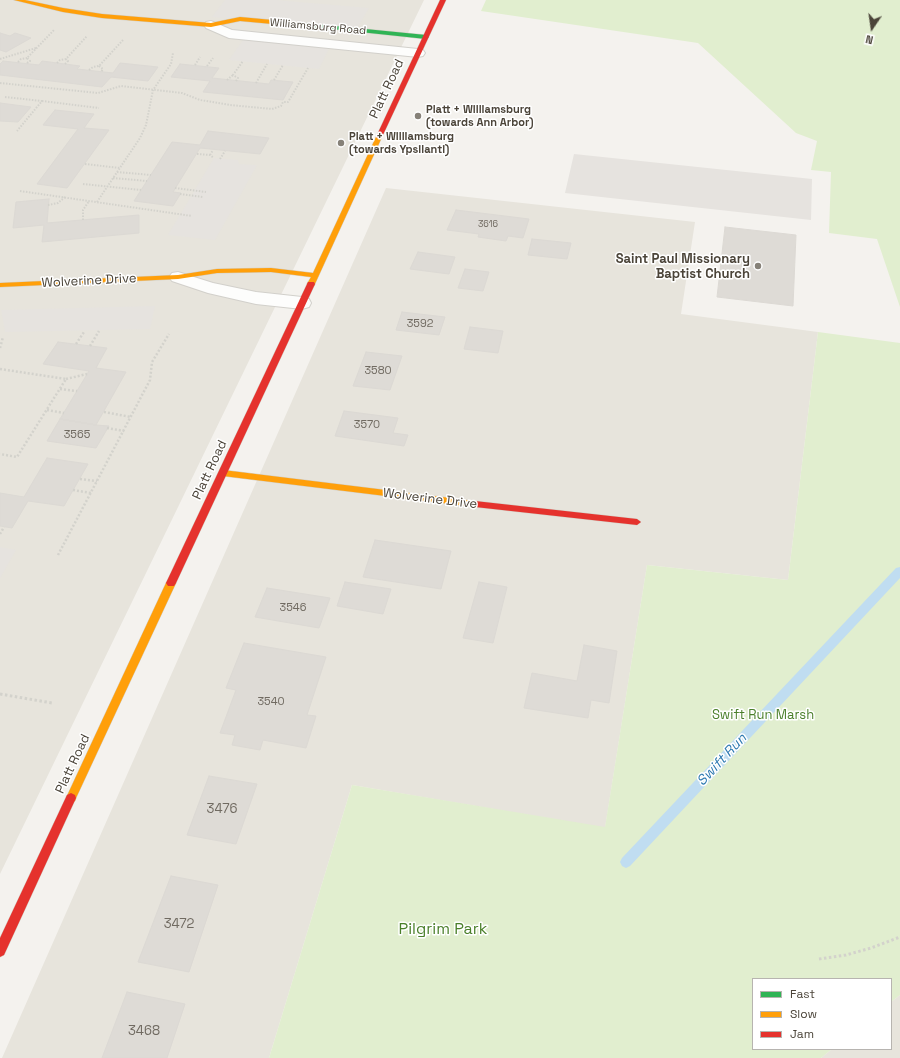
<!DOCTYPE html>
<html>
<head>
<meta charset="utf-8">
<style>
	body { margin:0 }
	#map { position:relative; width:900px; height:1058px; overflow:hidden; background:#f4f2ee; font-family:"Space Grotesk",sans-serif }
	canvas { display:block }
	.legend { position:absolute; left:752px; top:978px; width:140px; height:72px; box-sizing:border-box; background:#fff; border:1px solid #b7b4b0; margin:0; padding:5px 7px; list-style:none; font-size:12px; color:#4b4439 }
	.legend li { display:flex; align-items:center; gap:8px; height:20px }
	.legend b { width:20px; border:1px solid #b7b4b0 }
	.north { position:absolute; left:852px; top:8px; width:40px; height:40px; -webkit-text-stroke:3px #fff; paint-order:stroke; rotate:193deg; font-size:11px; font-weight:700; line-height:16px; text-align:center; color:#4b4439 }
	.north::after { content:''; display:block; margin:auto; width:14px; height:18px; background:#4b4439; clip-path:polygon(50% 0,100% 100%,50% 72%,0 100%) }
</style>
</head>
<body>
<div id="map">
<canvas width="900" height="1058"></canvas>
<ul class="legend">
<li><b style="height:5px;background:#30b455"></b>Fast</li>
<li><b style="height:5px;background:#ff9f0a"></b>Slow</li>
<li><b style="height:5px;background:#e5322d"></b>Jam</li>
</ul>
<div class="north">N</div>
</div>
<script>
const ctx = document.querySelector('canvas').getContext('2d');
ctx.lineJoin = 'round';
function fillPath(path, color) { ctx.fillStyle = color; ctx.fill(path, 'evenodd'); }
const toPath = rows => new Path2D(rows.map(r => 'M' + r).join(''));
function trace(path, color, width, dash) { ctx.strokeStyle = color; ctx.lineWidth = width; ctx.lineCap = dash ? 'butt' : 'round'; ctx.setLineDash(dash || []); ctx.stroke(path); }
function write(font, color, halo, rows, align = 'center') {
  ctx.font = font + ' "Space Grotesk",sans-serif'; ctx.lineWidth = 3; ctx.setLineDash([]); ctx.textBaseline = 'middle'; ctx.strokeStyle = halo; ctx.fillStyle = color; for (const [text, x, y, turn = 0] of rows) {
    ctx.save(); ctx.translate(x, y); ctx.rotate((+turn || 0) * Math.PI / 180); ctx.textAlign = isNaN(turn) ? turn : align; if (halo) ctx.strokeText(text, 0, 0); ctx.fillText(text, 0, 0); ctx.restore();
  }
}
fillPath(toPath([
	[0,0,424,0,0,874],
	[386,188,695,222,681,314,818,332,788,580,647,565,605,828,352,785,269,1058,2,1058],
	[900,995,900,1058,821,1058,832,1049,891,1049,891,1002]
]), '#e7e4dc');
fillPath(toPath([
	[486,0,900,0,900,307,877,239,829,233,831,172,811,170,817,141,796,133,698,43,481,11],
	[818,332,900,343,900,995,891,1002,891,979,753,979,753,1049,832,1049,821,1058,269,1058,352,785,605,827,647,565,788,580]
]), '#e1eecf');
fillPath(toPath([
	[225,0,275,0,369,8,356,30,212,17],
	[246,36,331,44,319,69,229,60],
	[574,154,812,179,811,220,565,193],
	[214,158,238,160,239,164,257,165,215,240,168,235],
	[155,306,150,329,5,332,1,310],
	[0,547,16,550,0,578]
]), '#e6e3df');
fillPath(toPath([
	[900,567,900,578,630,866,626,868,622,866,620,862,622,858,896,568,900,567]
]), '#c0ddf1');
const building = toPath([
	[0,33,10,36,15,33,31,38,6,52,0,50,0,33],
	[3,61,39,65,42,61,65,64,80,66,77,69,113,73,120,63,158,67,148,81,111,77,102,87,0,75,0,64,3,61],
	[180,64,219,68,212,78,269,84,271,80,293,82,283,100,203,92,210,81,171,77,180,64],
	[0,103,31,107,18,122,0,121,0,103],
	[55,110,94,114,84,128,109,130,67,188,37,184,78,129,43,125,55,110],
	[208,131,269,138,260,154,200,148,173,192,181,193,173,206,134,201,172,142,200,145,208,131],
	[49,199,47,223,139,215,139,233,42,242,44,225,13,228,16,202,49,199],
	[456,210,529,219,523,238,508,236,506,241,478,237,479,234,447,230,456,210],
	[725,227,796,235,793,306,717,297,725,227],
	[532,239,571,243,567,259,528,255,532,239],
	[418,252,455,257,449,274,410,269,418,252],
	[465,269,489,272,483,291,458,288,465,269],
	[402,312,445,317,439,335,396,330,402,312],
	[470,327,503,331,498,353,464,349,470,327],
	[58,342,107,348,96,368,126,372,96,425,60,419,89,371,43,364,58,342],
	[366,352,402,356,390,390,353,386,366,352],
	[344,411,398,418,393,433,408,435,404,446,335,436,344,411],
	[60,419,96,425,109,426,96,448,47,441,60,419],
	[47,458,88,464,64,506,28,501,12,528,0,526,0,493,24,497,47,458],
	[375,540,451,551,441,589,363,577,375,540],
	[345,582,391,589,383,614,337,606,345,582],
	[479,582,507,587,493,643,463,638,479,582],
	[267,588,330,598,319,628,255,617,267,588],
	[244,643,326,657,307,715,316,716,306,748,263,740,260,750,232,745,235,735,220,733,236,690,226,688,244,643],
	[584,645,617,651,609,703,591,700,588,718,524,708,532,673,577,681,584,645],
	[209,776,257,784,236,844,187,835,209,776],
	[171,876,218,885,189,972,138,962,171,876],
	[127,992,185,1004,167,1058,102,1058,127,992]
]);
fillPath(building, '#dedbd6');
trace(building, '#dcd9d4', 1);
const street = toPath([
	[211,21,232,30,418,49,423,50,425,53,423,56,418,57,229,38,206,28,204,25,206,22,211,21],
	[178,272,213,283,256,292,302,297,309,299,311,303,309,307,302,309,256,304,208,293,172,281,169,277,172,273,178,272]
]);
const fast = toPath([
	[305,23,426,35,429,37,426,39,303,26,302,25,305,23]
]);
const slow = toPath([
	[14,0,25,0,63,8,102,14,211,23,240,17,305,23,308,25,305,27,240,21,211,27,102,18,63,12,14,0],
	[379,135,382,137,314,286,308,286,307,284,311,277,271,272,217,273,178,279,0,287,0,283,178,275,217,269,271,268,313,273,376,137,379,135],
	[223,470,475,501,479,504,475,507,223,476,219,473,223,470],
	[171,579,174,580,176,583,76,798,75,801,71,803,67,801,66,798,166,583,168,580,171,579]
]);
const jam = toPath([
	[440,0,446,0,382,137,377,138,376,137,440,0],
	[308,282,314,282,315,284,176,583,174,586,168,586,166,583,308,282],
	[475,501,637,519,641,522,637,525,475,507,471,504,475,501],
	[71,793,75,795,76,798,4,955,0,957,0,938,67,795,71,793]
]);
trace(street, '#d2d0cb', 2);
trace(fast, '#d3cfc5', 1);
trace(slow, '#d3cfc5', 1);
trace(jam, '#d3cfc5', 1);
trace(toPath([
	[0,59,36,48],
	[18,62,21,59,27,58],
	[27,63,30,61,27,58,54,30],
	[57,63,60,60,66,59,87,36],
	[65,64,68,61,66,59],
	[195,65,200,57],
	[99,66,103,69,101,72],
	[207,66,213,58],
	[89,70,93,67,99,66,123,40],
	[227,80,233,75],
	[274,80,283,65],
	[236,81,238,78,233,75,243,61],
	[0,83,98,93,121,86,182,93,200,100,230,105,272,109,281,106,283,102,288,102,308,68],
	[256,83,267,64],
	[5,97,42,101,17,131],
	[42,101,99,108],
	[197,154,210,155,214,158],
	[210,155,213,150],
	[220,159,225,151],
	[85,164,120,168],
	[117,172,151,175],
	[113,178,147,181],
	[83,184,141,190],
	[175,188,206,192],
	[20,191,192,216],
	[180,194,203,197],
	[97,202,140,138,146,125,153,90,171,64,173,53],
	[48,205,58,203,65,197],
	[83,220,83,210,89,201]
]), '#d3d2cc', 2, [1.5, 1.5]);
trace(toPath([
	[76,344,84,332],
	[90,346,99,331],
	[0,348,3,337],
	[0,369,66,379,17,457,0,454],
	[66,379,87,374],
	[60,389,77,391],
	[47,410,64,413],
	[104,412,131,417],
	[107,428,124,431],
	[80,479,97,481],
	[73,490,91,493],
	[0,534,4,527],
	[58,555,150,380,152,362,169,334]
]), '#d3d2cc', 2.5, [2, 2]);
trace(toPath([
	[0,694,52,703],
	[819,959,846,955,871,948,900,937]
]), '#d3d2cc', 3, [2.5, 2.5]);
fillPath(street, '#fdfdfc');
fillPath(fast, '#30b455');
fillPath(slow, '#ff9f0a');
fillPath(jam, '#e5322d');
for (const [x, y, r, color] of [
	[418,116,4,"#868178"],
	[341,143,4,"#868178"],
	[758,266,4,"#868178"]
]) { const dot = new Path2D(); dot.arc(x, y, r, 0, 2 * Math.PI); ctx.fillStyle = color; ctx.fill(dot); trace(dot, '#fff', 1.5); }
write('9px', '#706a61', null, [
	["3616",488,225]
]);
write('11px', '#4b4439', '#fff', [
	["Williamsburg Road",318,27,5]
]);
write('bold 11px', '#4b4439', '#fff', [
	["Platt + Williamsburg",426,110],
	["(towards Ann Arbor)",426,123],
	["Platt + Williamsburg",349,137],
	["(towards Ypsilanti)",349,150]
], 'left');
write('11px', '#706a61', null, [
	["3592",420,324],
	["3580",378,371],
	["3570",367,425],
	["3565",77,435],
	["3546",293,608],
	["3540",271,702]
]);
write('13px', '#4b4439', '#fff', [
	["Platt Road",387,89,-65],
	["Wolverine Drive",89,281,-3],
	["Platt Road",210,470,-65],
	["Wolverine Drive",430,499,7],
	["Platt Road",73,764,-65]
]);
write('bold 13px', '#4b4439', '#fff', [
	["Saint Paul Missionary",750,259],
	["Baptist Church",750,274]
], 'right');
write('13px', '#4a7f2a', '#fff', [
	["Swift Run Marsh",763,715]
]);
write('13px', '#706a61', null, [
	["3476",222,809],
	["3472",179,924],
	["3468",144,1031]
]);
write('italic 14px', '#2e7ab2', '#fff', [
	["Swift Run",722,760,-47]
]);
write('16px', '#4a7f2a', '#fff', [
	["Pilgrim Park",443,930]
]);
</script>
</body>
</html>
